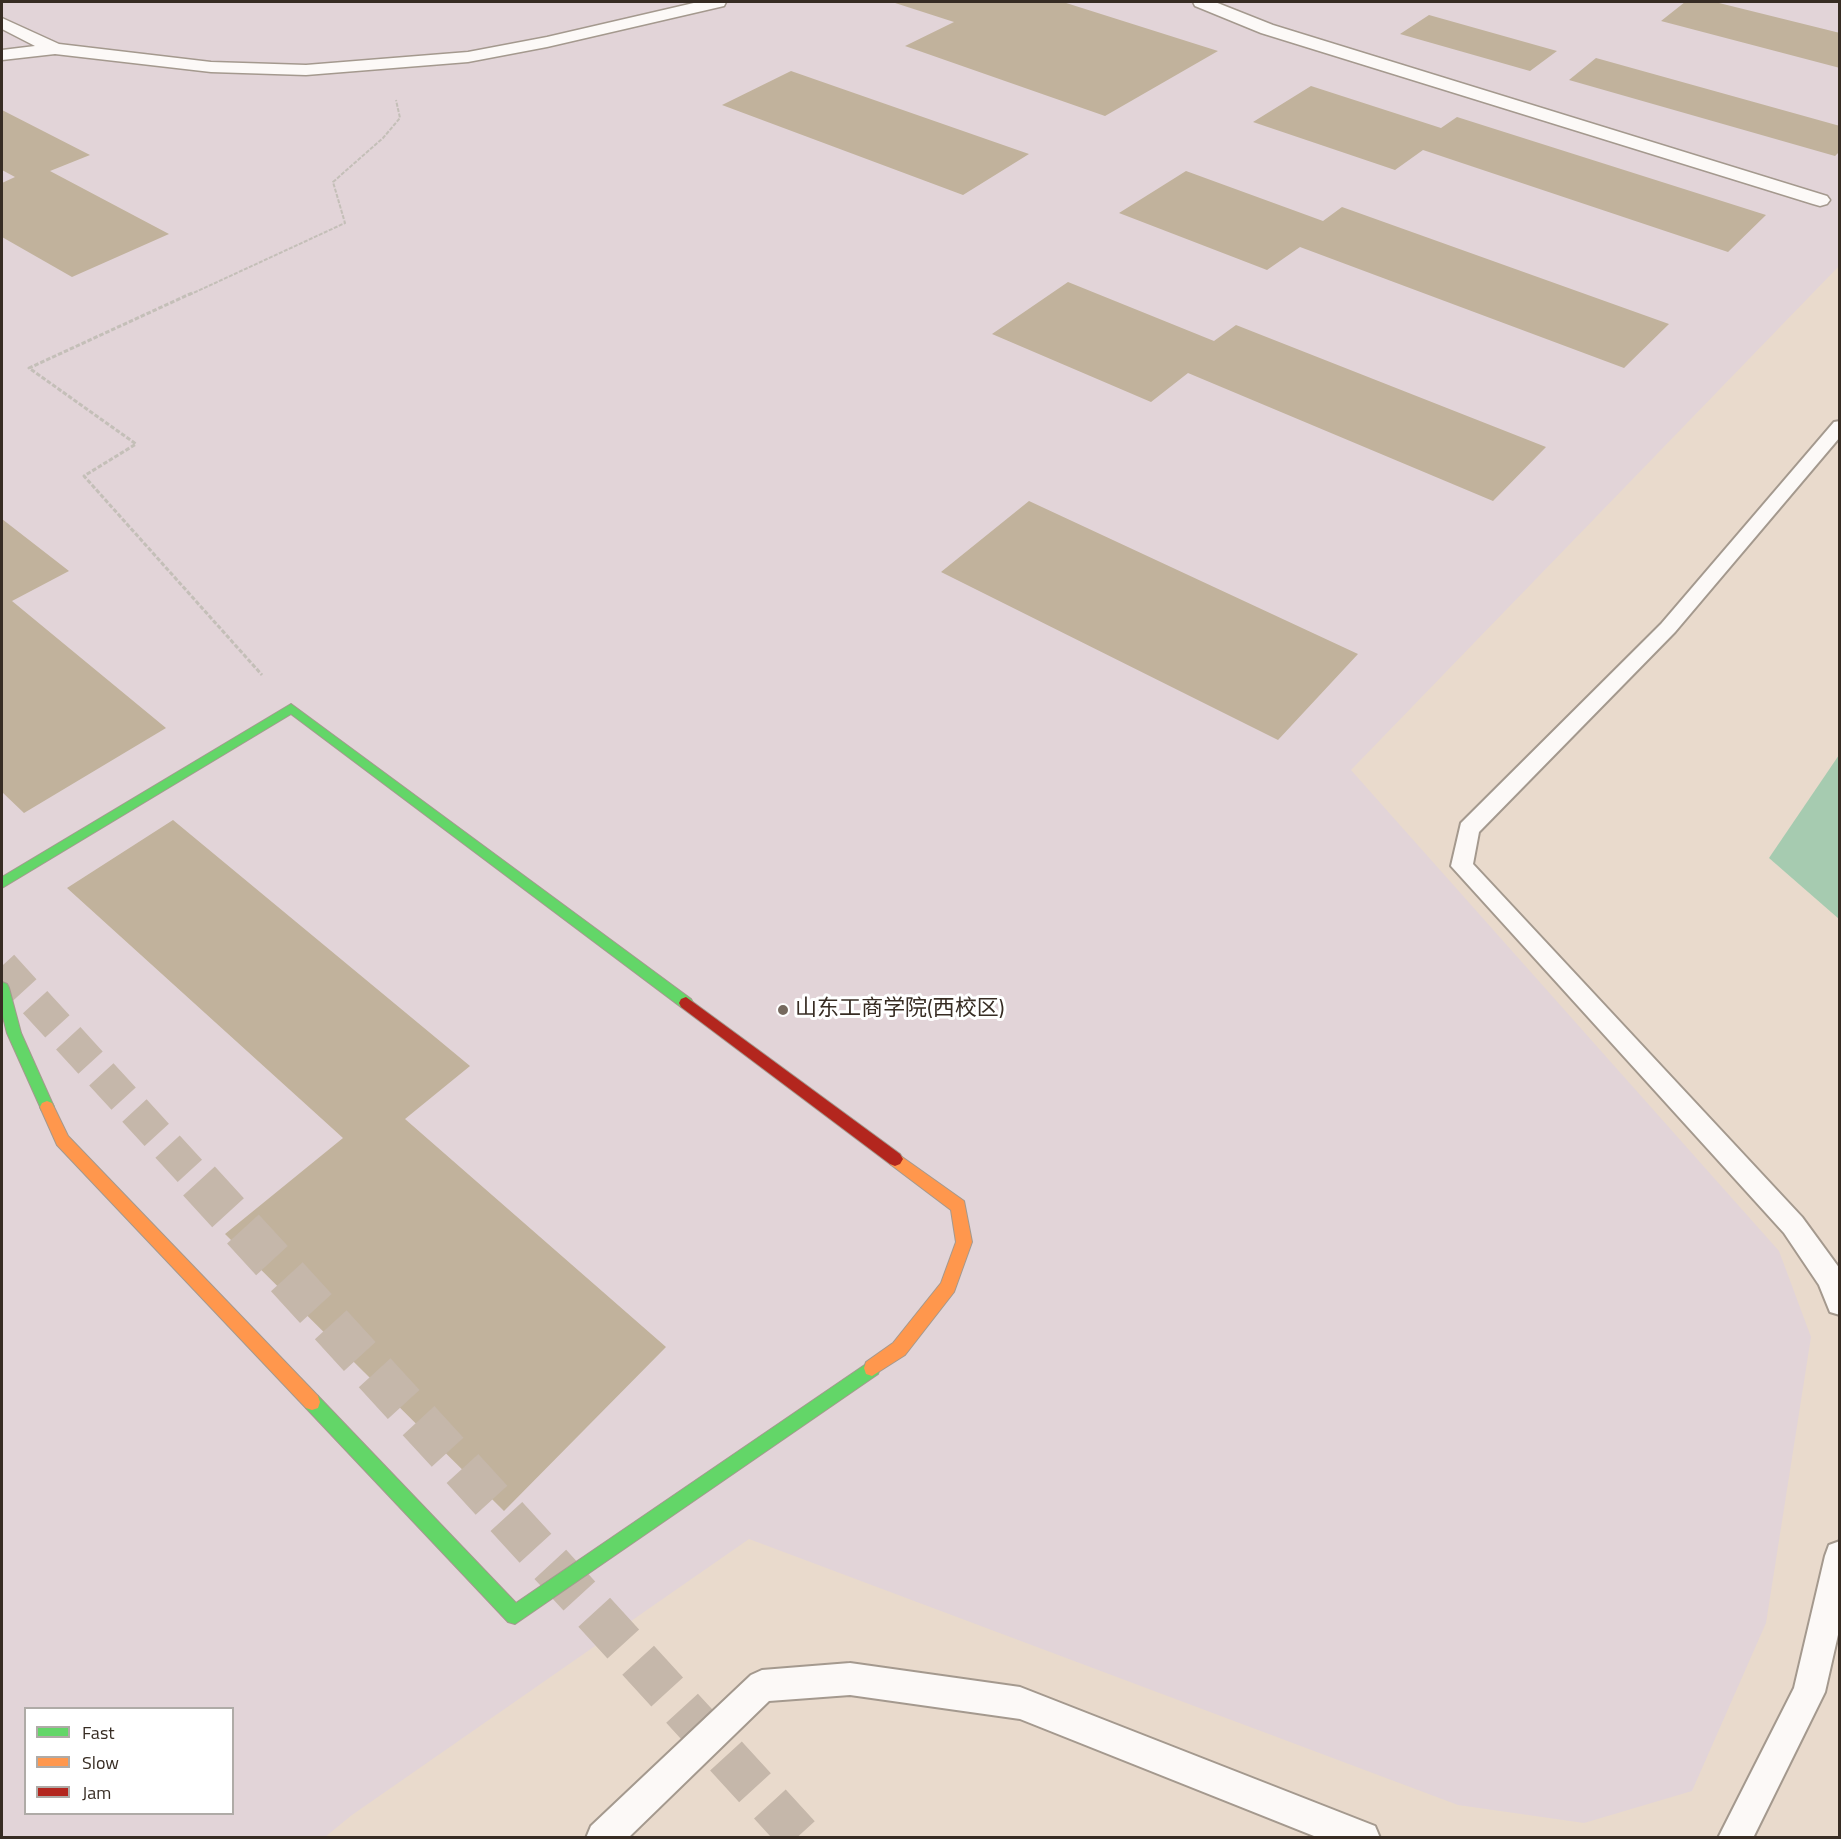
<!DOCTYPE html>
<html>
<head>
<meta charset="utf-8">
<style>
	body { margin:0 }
	#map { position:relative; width:1841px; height:1839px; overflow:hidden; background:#e9dacc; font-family:"Titillium Web",sans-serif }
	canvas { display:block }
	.frame { position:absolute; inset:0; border:3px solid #372c23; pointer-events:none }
	.legend { position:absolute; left:24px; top:1707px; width:210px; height:108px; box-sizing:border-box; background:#fff; border:2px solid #afaba7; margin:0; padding:8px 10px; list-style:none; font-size:18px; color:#372c23 }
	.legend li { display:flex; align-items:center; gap:12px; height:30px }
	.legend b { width:30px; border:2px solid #afaba7 }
</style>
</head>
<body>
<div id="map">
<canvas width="1841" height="1839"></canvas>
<div class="frame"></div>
<ul class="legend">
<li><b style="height:8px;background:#63d668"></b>Fast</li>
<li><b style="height:8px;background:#ff974d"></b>Slow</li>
<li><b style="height:8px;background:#b3261e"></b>Jam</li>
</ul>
</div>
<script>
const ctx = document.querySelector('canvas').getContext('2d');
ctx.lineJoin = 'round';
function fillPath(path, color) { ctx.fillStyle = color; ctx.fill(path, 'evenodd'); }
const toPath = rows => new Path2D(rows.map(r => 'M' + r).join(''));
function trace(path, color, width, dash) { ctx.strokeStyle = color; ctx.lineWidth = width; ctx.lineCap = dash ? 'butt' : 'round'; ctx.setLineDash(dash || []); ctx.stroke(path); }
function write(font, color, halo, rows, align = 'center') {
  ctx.font = font + ' "Titillium Web","Noto Sans SC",sans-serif'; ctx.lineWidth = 6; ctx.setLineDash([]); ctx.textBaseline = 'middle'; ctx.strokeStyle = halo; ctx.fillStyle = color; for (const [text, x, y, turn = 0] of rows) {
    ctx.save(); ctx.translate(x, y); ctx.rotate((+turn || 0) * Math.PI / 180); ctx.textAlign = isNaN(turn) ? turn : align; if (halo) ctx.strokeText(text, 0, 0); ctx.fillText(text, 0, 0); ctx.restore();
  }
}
fillPath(toPath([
	[2,2,1839,2,1839,266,1351,770,1779,1251,1811,1337,1766,1623,1692,1791,1584,1823,1458,1805,749,1539,352,1815,325,1837,2,1838],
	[26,1708,232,1708,232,1814,26,1814]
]), '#e2d4d8');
fillPath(toPath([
	[1839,755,1839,919,1769,858]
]), '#a6cbb0');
fillPath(toPath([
	[892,2,1063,2,1218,51,1105,116,905,46,954,22],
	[1685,2,1715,2,1840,33,1840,68,1661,21],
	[1429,15,1557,51,1530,71,1400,34],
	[1596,58,1840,126,1840,151,1835,156,1569,80],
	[791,71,1029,154,963,195,722,105],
	[1311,86,1441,128,1457,117,1766,215,1728,252,1423,150,1395,170,1253,122],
	[2,110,90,155,50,171,169,234,72,277,2,237,2,183,15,177,2,170],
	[1186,171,1323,221,1342,207,1669,324,1624,368,1300,247,1267,270,1119,213],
	[1068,282,1214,341,1236,325,1546,447,1493,501,1188,373,1151,402,992,334],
	[1029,501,1358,654,1278,740,941,572],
	[2,519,69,571,12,601,166,728,24,813,2,792],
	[173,820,470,1066,405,1119,666,1347,504,1511,225,1234,343,1138,67,888]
]), '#c1b29c');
trace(toPath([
	[2,966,200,1182]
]), '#c5b7aa', 33, [33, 16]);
trace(toPath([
	[199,1181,801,1838]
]), '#c5b7aa', 43, [43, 22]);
const lane = toPath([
	[1840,421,1840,437,1675,632,1479,832,1473,864,1802,1217,1840,1269,1840,1315,1830,1312,1819,1285,1784,1233,1451,866,1461,823,1661,624,1834,422,1840,421],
	[1840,1541,1840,1626,1825,1692,1753,1838,1718,1838,1794,1688,1825,1556,1829,1545,1840,1541],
	[850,1663,1020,1687,1375,1826,1380,1838,1319,1838,1020,1719,850,1695,769,1701,628,1838,586,1838,591,1826,751,1675,762,1670,850,1663]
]);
const street = toPath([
	[698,2,726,2,724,6,547,47,468,62,306,75,211,72,55,54,2,60,2,50,35,46,2,29,2,18,59,44,211,62,306,65,468,52,547,37,698,2],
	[1193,2,1215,2,1273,25,1827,196,1830,200,1827,204,1820,206,1813,204,1261,33,1195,6,1193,2]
]);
const fast = toPath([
	[291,704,691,999,693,1003,691,1007,681,1007,291,714,2,888,2,877,291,704],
	[2,982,7,984,9,988,21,1033,54,1107,52,1111,47,1113,42,1111,7,1033,2,1013,2,982],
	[872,1360,878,1362,880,1368,878,1374,515,1624,508,1622,306,1408,304,1402,306,1396,312,1394,318,1396,516,1603,872,1360]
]);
const slow = toPath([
	[47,1101,52,1103,68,1136,318,1396,320,1402,318,1408,312,1410,306,1408,57,1145,40,1107,42,1103,47,1101],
	[895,1152,964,1201,972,1242,954,1292,905,1355,872,1376,866,1374,864,1368,866,1362,893,1343,941,1283,956,1242,951,1210,890,1164,887,1159,890,1154,895,1152]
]);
const jam = toPath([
	[686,997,900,1154,903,1159,900,1164,895,1166,890,1164,681,1007,679,1003,681,999,686,997]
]);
trace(lane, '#a4998e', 4);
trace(street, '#a4998e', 3);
trace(fast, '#a4998e', 2);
trace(slow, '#a4998e', 2);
trace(jam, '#a4998e', 2);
trace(toPath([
	[189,295,345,223,333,182,383,138,400,118,396,100]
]), '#c4bfb8', 2, [4, 1.5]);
trace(toPath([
	[192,293,29,368,136,444,84,476,262,675]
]), '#c4bfb8', 3, [4.5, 2]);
fillPath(lane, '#fcf9f7');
fillPath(street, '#fcf9f7');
fillPath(fast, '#63d668');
fillPath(slow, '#ff974d');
fillPath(jam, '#b3261e');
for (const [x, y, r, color] of [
	[783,1010,6,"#75695e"]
]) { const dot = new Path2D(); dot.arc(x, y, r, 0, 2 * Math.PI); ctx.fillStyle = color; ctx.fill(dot); trace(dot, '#fff', 2); }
write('22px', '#372c23', '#fff', [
	["山东工商学院(西校区)",795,1010]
], 'left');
</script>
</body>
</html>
